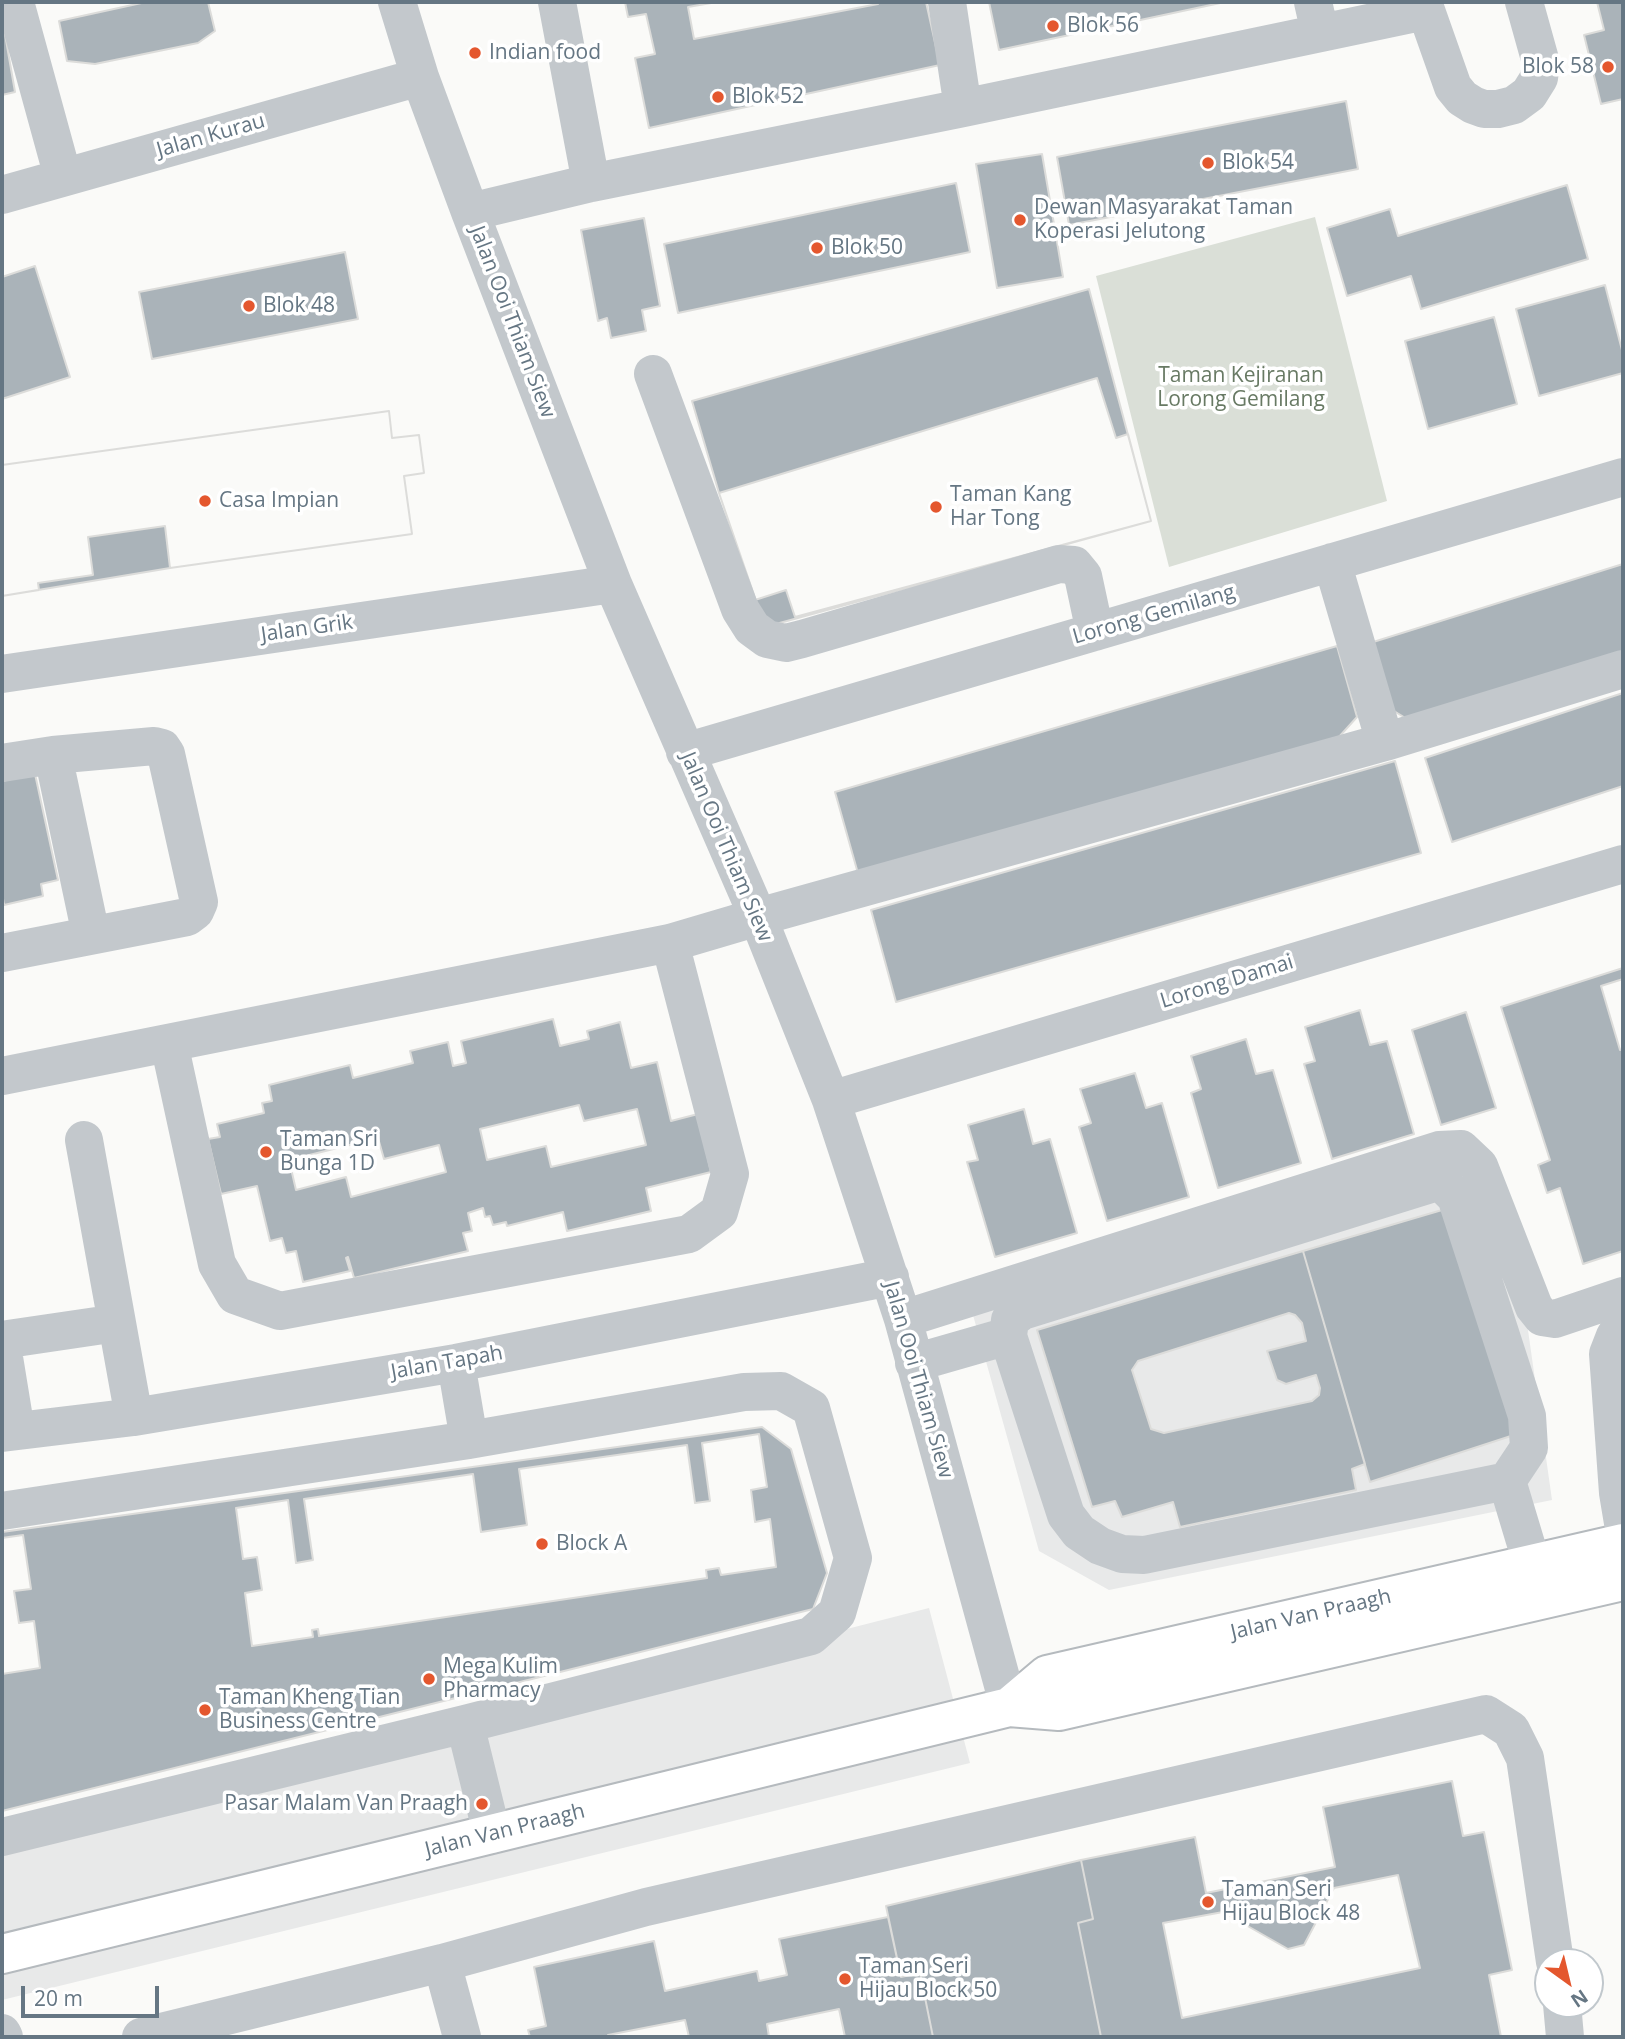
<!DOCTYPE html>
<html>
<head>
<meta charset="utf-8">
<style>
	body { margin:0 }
	#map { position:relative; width:1625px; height:2039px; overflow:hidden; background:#fafaf8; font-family:"Open Sans",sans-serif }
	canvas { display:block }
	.frame { position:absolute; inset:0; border:4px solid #657683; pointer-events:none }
	.north { position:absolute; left:1534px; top:1948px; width:70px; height:70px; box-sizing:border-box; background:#fff; border:2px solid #c1c8cd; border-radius:50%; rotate:146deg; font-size:19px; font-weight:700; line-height:28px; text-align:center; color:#657683 }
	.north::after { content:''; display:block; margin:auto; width:24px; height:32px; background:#e4572e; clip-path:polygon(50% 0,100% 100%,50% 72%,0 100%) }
	.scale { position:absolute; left:21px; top:1986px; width:138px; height:32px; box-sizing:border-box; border:4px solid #657683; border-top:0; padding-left:9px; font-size:21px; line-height:24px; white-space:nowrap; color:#657683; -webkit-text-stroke:5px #fff; paint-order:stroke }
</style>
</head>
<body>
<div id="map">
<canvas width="1625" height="2039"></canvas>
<div class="frame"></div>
<div class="north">N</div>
<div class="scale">20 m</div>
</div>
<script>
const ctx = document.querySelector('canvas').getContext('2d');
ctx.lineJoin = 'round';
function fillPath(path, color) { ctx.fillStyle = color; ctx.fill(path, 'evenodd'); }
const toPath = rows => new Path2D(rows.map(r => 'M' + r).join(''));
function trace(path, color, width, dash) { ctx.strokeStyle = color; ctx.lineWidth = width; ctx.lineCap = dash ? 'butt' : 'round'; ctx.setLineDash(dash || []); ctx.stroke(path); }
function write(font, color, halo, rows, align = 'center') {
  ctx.font = font + ' "Open Sans",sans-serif'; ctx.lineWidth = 7; ctx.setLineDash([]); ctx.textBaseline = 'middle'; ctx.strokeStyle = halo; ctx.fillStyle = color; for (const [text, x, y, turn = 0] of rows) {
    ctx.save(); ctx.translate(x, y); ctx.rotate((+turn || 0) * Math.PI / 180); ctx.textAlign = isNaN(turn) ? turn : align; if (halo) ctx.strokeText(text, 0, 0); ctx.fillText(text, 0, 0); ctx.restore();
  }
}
fillPath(toPath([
	[1461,1159,1527,1323,1552,1500,1109,1590,1039,1551,973,1315],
	[929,1608,970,1763,2,2000,2,1845]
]), '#e8e9e9');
fillPath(toPath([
	[1315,217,1387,501,1169,567,1096,276]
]), '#dadfd7');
const building = toPath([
	[146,2,208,2,215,31,198,43,95,64,67,61,59,21,146,2],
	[625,2,717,2,688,7,694,39,878,4,878,2,926,2,940,65,649,128,635,58,655,54,646,14,628,17,625,2],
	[989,2,1225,2,999,50,989,2],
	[1597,2,1623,2,1623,99,1601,104,1584,35,1604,30,1597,2],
	[2,17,15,92,2,95,2,17],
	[1346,101,1358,169,1069,225,1057,157,1346,101],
	[1042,154,1063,277,997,288,976,164,1042,154],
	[956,183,970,252,678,313,664,244,956,183],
	[1567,185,1588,259,1421,309,1411,276,1347,296,1327,228,1390,209,1398,236,1567,185],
	[644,218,660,306,642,310,646,331,611,338,607,318,598,321,581,230,644,218],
	[345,252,358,319,152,359,139,292,345,252],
	[35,266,70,377,2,399,2,277,35,266],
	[1605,285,1623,354,1623,373,1539,396,1516,309,1605,285],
	[1089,289,1151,521,765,627,719,493,692,401,1089,289],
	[1494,317,1517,404,1428,429,1405,341,1494,317],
	[1097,378,1116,438,1128,434,1151,521,795,617,786,590,755,600,719,493,1097,378],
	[389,411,392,438,419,435,424,473,404,476,412,534,170,568,2,596,2,465,389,411],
	[389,411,392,438,419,435,424,473,404,476,412,534,170,568,165,526,88,537,93,575,38,583,39,590,2,596,2,465,389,411],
	[1623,564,1623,657,1412,722,1389,708,1370,643,1623,564],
	[1337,646,1357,717,1338,738,859,877,835,792,1337,646],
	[1623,693,1623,786,1452,842,1425,758,1623,693],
	[1395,761,1421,853,896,1002,871,910,1395,761],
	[35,774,58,880,41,884,43,896,4,905,2,893,2,781,35,774],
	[1623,968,1623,1251,1583,1264,1560,1188,1547,1193,1538,1165,1550,1160,1501,1007,1623,968],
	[1623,979,1623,1049,1620,1050,1601,986,1623,979],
	[1360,1010,1370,1045,1387,1041,1414,1134,1332,1159,1304,1064,1315,1061,1305,1027,1360,1010],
	[1466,1012,1496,1108,1441,1125,1412,1030,1466,1012],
	[553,1019,560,1046,589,1039,587,1031,620,1022,631,1068,657,1062,671,1121,698,1114,711,1172,646,1188,651,1211,567,1231,563,1212,507,1226,506,1222,493,1225,490,1216,485,1217,483,1208,468,1213,472,1231,463,1233,468,1251,354,1278,348,1257,346,1258,350,1271,303,1282,296,1251,286,1253,282,1238,270,1241,257,1186,221,1194,208,1139,220,1137,217,1124,264,1113,262,1103,272,1101,269,1085,350,1065,353,1078,413,1063,410,1051,448,1042,453,1066,466,1063,461,1041,553,1019],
	[579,1105,584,1121,637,1109,646,1145,551,1167,546,1146,487,1160,480,1129,579,1105],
	[378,1138,384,1159,439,1145,446,1172,351,1197,346,1177,296,1190,289,1160,378,1138],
	[1246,1039,1256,1074,1273,1070,1301,1163,1218,1188,1191,1093,1201,1089,1191,1056,1246,1039],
	[1135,1073,1146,1108,1162,1103,1189,1197,1107,1221,1079,1127,1091,1123,1080,1089,1135,1073],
	[1024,1109,1033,1144,1050,1139,1077,1233,995,1257,967,1162,978,1160,968,1125,1024,1109],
	[1442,1210,1517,1434,1370,1482,1303,1251,1442,1210],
	[1303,1251,1365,1464,1352,1469,1356,1490,1180,1527,1173,1502,1122,1517,1115,1501,1092,1507,1037,1330,1303,1251],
	[1289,1313,1295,1315,1302,1323,1306,1341,1267,1351,1277,1380,1286,1384,1316,1375,1320,1388,1319,1395,1312,1401,1164,1433,1151,1429,1132,1370,1138,1361,1289,1313],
	[762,1427,791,1449,827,1573,813,1609,2,1811,2,1532,762,1427],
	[759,1434,767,1487,751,1490,755,1522,770,1519,776,1567,721,1575,719,1568,706,1570,707,1578,319,1636,318,1629,312,1630,313,1637,252,1646,245,1593,262,1590,257,1557,243,1559,236,1508,288,1500,296,1563,313,1560,304,1499,473,1474,481,1532,527,1525,519,1469,687,1445,695,1503,710,1501,702,1443,759,1434],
	[23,1535,31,1589,14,1591,19,1623,34,1621,40,1668,2,1674,2,1538,23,1535],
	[1452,1781,1463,1836,1484,1832,1512,1970,1489,1975,1501,2037,1101,2037,1078,1923,1093,1919,1081,1860,1195,1837,1206,1893,1335,1867,1323,1807,1452,1781],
	[1398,1875,1420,1968,1182,2018,1163,1923,1223,1912,1288,1949,1304,1945,1334,1888,1398,1875],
	[1081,1860,1093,1919,1078,1923,1101,2037,933,2037,920,1973,901,1977,886,1906,1081,1860],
	[888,1917,901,1977,920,1973,933,2037,845,2037,839,2009,767,2024,769,2037,689,2037,685,2020,608,2035,608,2037,530,2037,528,2030,546,2026,534,1967,654,1941,665,1991,757,1971,759,1981,787,1975,779,1939,888,1917]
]);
fillPath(building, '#aab3b9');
trace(building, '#dcdcda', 2);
const major = toPath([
	[1009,1707,1047,1675,1623,1543],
	[2,1954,1009,1707,1059,1711,1623,1581]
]);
trace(major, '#b5babe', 42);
trace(toPath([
	[15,2,63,177],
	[397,2,420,77,470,212,613,584,758,917,831,1100,903,1319,1009,1707],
	[557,2,591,183],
	[947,2,963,108],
	[1313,2,1320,33],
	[1423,2,1453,87,1462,98,1473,105,1484,109,1498,109,1514,105,1529,94,1539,78,1541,63,1524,2],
	[2,195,420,77],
	[470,212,591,183,963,108,1426,11],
	[653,374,740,609,752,628,767,639,786,643,802,639,1059,564,1074,565,1083,576,1095,632],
	[1332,562,1385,742],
	[2,674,613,584],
	[685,752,1623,477],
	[53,755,91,935],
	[2,763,53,755,154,746,162,748,166,754,199,902,195,911,187,917,2,953],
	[169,1043,217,1264,235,1295,280,1311,689,1234,719,1212,730,1174,670,943],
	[2,1076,670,943,758,917,1385,742,1623,669],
	[831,1100,1623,864],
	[84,1140,134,1417],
	[1440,1181,1456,1197,1527,1416,1529,1448,1507,1481,1144,1555,1122,1554,1100,1546,1079,1532,1066,1515,1008,1336,1010,1320,1022,1311,1440,1181],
	[903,1319,1439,1150,1461,1149,1479,1166,1534,1307,1542,1317,1555,1319,1623,1296],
	[1623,1331,1615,1336,1608,1354,1618,1493,1623,1523],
	[2,1340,117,1323],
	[2,1345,16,1431],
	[456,1363,469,1440],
	[914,1363,1008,1336],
	[2,1433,134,1417,456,1363,890,1277],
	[1507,1481,1532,1564],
	[2,1511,469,1440,744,1392,781,1391,811,1408,853,1558,837,1613,811,1636,465,1724,2,1837],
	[465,1724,492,1834],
	[442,1963,462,2037],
	[1562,2004,1565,2037],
	[2,2033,4,2037],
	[141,2037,442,1963,646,1907,1486,1714,1511,1730,1525,1758,1555,1962]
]), '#c3c8cc', 38);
trace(major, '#fff', 38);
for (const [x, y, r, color] of [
	[1053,26,7,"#e4572e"],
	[475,53,7,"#e4572e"],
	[1608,67,7,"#e4572e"],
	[718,97,7,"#e4572e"],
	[1208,163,7,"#e4572e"],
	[1020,220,7,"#e4572e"],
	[817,248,7,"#e4572e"],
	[249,306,7,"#e4572e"],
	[205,501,7,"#e4572e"],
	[936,507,7,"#e4572e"],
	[266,1152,7,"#e4572e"],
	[542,1544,7,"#e4572e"],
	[429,1679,7,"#e4572e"],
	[205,1710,7,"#e4572e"],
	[482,1804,7,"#e4572e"],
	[1208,1902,7,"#e4572e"],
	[845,1979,7,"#e4572e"]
]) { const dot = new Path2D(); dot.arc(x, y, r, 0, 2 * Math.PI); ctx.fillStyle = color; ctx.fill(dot); trace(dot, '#fff', 2.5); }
write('21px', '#657683', '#fff', [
	["Blok 56",1067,26],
	["Indian food",489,53],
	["Blok 58",1594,67,"right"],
	["Blok 52",732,97],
	["Blok 54",1222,163],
	["Dewan Masyarakat Taman",1034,208],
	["Koperasi Jelutong",1034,232],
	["Blok 50",831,248],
	["Blok 48",263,306],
	["Taman Kang",950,495],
	["Har Tong",950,519],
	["Casa Impian",219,501],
	["Taman Sri",280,1140],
	["Bunga 1D",280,1164],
	["Block A",556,1544],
	["Mega Kulim",443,1667],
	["Pharmacy",443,1691],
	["Taman Kheng Tian",219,1698],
	["Business Centre",219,1722],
	["Pasar Malam Van Praagh",468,1804,"right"],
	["Taman Seri",1222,1890],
	["Hijau Block 48",1222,1914],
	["Taman Seri",859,1967],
	["Hijau Block 50",859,1991]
], 'left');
write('21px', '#657683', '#fff', [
	["Jalan Kurau",211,136,-16],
	["Jalan Ooi Thiam Siew",512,322,69],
	["Lorong Gemilang",1154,615,-16],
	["Jalan Grik",307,629,-8],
	["Jalan Ooi Thiam Siew",726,847,67],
	["Lorong Damai",1227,982,-17],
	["Jalan Tapah",447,1363,-10],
	["Jalan Ooi Thiam Siew",918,1380,74],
	["Jalan Van Praagh",1311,1615,-13],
	["Jalan Van Praagh",505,1831,-14]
]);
write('21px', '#687a64', '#fff', [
	["Taman Kejiranan",1241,376],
	["Lorong Gemilang",1241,400]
]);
</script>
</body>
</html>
